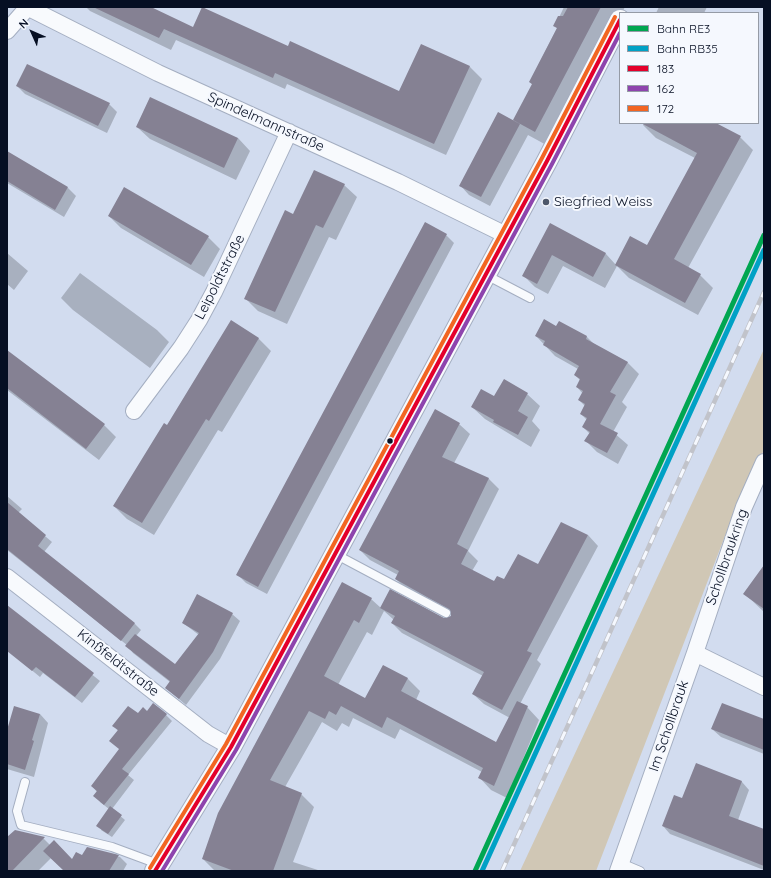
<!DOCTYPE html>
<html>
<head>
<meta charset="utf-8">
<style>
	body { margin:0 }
	#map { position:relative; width:771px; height:878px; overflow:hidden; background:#d2dcef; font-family:Quicksand,sans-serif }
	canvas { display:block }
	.frame { position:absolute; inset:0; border:8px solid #060f23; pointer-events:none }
	.legend { position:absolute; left:619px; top:12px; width:140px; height:112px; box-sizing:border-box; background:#f5f8fe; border:1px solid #959ba6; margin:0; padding:5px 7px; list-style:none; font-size:12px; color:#060f23 }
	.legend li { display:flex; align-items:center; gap:8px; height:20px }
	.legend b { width:20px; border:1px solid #959ba6 }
	.north { position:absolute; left:12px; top:12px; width:40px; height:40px; -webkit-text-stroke:3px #f5f8fe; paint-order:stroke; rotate:315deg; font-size:11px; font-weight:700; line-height:16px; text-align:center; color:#060f23 }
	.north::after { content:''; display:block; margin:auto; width:14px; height:18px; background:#060f23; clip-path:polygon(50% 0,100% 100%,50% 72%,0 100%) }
</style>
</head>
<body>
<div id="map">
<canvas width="771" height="878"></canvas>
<div class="frame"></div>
<ul class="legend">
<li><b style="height:5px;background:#00a651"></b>Bahn RE3</li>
<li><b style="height:5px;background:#00a1c5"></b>Bahn RB35</li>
<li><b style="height:5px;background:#e4002b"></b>183</li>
<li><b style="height:5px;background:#8e44ad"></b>162</li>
<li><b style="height:5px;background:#f26522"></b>172</li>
</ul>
<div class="north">N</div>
</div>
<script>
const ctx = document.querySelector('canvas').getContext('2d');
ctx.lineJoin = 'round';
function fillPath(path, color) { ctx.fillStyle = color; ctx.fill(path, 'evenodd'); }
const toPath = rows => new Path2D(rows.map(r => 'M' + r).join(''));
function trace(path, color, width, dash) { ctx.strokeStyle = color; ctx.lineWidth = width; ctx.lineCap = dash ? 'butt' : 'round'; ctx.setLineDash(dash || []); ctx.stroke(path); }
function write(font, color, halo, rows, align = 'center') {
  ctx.font = font + ' Quicksand,sans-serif'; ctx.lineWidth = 4; ctx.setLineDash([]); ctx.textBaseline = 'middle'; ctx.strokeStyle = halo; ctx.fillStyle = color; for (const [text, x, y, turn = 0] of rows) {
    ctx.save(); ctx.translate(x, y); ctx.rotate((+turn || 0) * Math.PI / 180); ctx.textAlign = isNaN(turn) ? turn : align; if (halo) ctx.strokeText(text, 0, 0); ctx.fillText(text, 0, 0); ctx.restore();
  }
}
fillPath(toPath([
	[764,349,764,450,737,505,596,871,520,871]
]), '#d0c7b5');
fillPath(toPath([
	[86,7,149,7,193,28,400,92,422,45,470,67,482,79,446,155,287,84,285,89,176,40,171,50,90,11],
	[564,7,625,7,550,147,528,135,490,206,469,195,460,185,517,123,514,120,533,85,530,82,557,28,555,26],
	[659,7,707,7,704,13,656,13],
	[17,86,109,104,117,112,107,133,25,94],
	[644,123,712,123,740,137,753,150,688,268,700,275,713,288,698,315,629,278,617,266,605,288,563,266,548,294,535,287,524,276,551,225,606,254,616,265,648,247,695,158,656,138,643,125],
	[137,127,238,138,250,151,236,180,150,139],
	[7,153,68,188,76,196,64,217,7,183],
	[344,185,357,197,336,240,329,237,287,324,258,311,245,298,293,215],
	[109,216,208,237,220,249,204,277,121,228],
	[446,235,454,243,267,594,246,583,238,575],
	[7,253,28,271,14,290,7,284],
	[80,273,157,330,169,342,150,368,73,310,61,298],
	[556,327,587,337,594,344,627,362,639,374,622,402,627,407,613,432,628,445,618,464,597,452,586,441,590,434,583,427,587,420,581,414,585,406,579,400,583,394,577,387,580,380,575,375,578,369,555,356,536,336],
	[258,338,271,351,222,432,218,430,154,535,127,519,114,506,167,426],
	[7,351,104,425,116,437,99,460,7,390],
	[527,394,540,406,532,421,540,430,531,447,485,419,472,407,495,398],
	[459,424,470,434,454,463,489,479,499,489,468,551,478,561,472,571,494,583,504,581,538,565,588,535,598,546,537,660,541,664,520,704,527,707,539,720,507,798,491,790,479,777,482,772,400,729,395,739,353,718,349,727,342,723,337,731,322,722,285,787,301,794,314,807,293,862,321,871,215,871,203,859,342,583,371,599,381,608,444,619,452,617,452,614,406,589,396,579,398,575,370,560,360,550],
	[384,611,394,620,392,623,402,633,483,676,473,694,484,704,510,718,497,743,416,700,420,691,408,679,383,666,365,700,338,685,367,632,372,635],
	[7,496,22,509,18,513,52,542,44,552,135,624,141,630,136,636,175,666,199,635,183,623,232,614,240,621,220,659,186,705,166,688,170,682,133,653,127,645,7,550],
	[764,566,764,612,745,594],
	[7,606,100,681,82,703,43,673,40,677,12,654,7,645],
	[147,712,166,715,172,721,128,775,134,780,112,809,125,820,112,837,101,830,109,809,100,802,97,792,92,786,120,750,118,731,114,726],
	[40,714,48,723,34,777,7,769,7,733],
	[764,721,764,754,721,737,712,729],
	[697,764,742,782,749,790,738,820,764,831,764,870,670,834,663,826,683,799],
	[42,837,50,845,72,860,82,857,88,848,120,857,127,864,123,871,65,871,51,858,38,871,7,871,7,839]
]), '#0003');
fillPath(toPath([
	[93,7,151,7,193,27,202,7,288,46,290,41,399,91,421,44,470,66,434,144,275,73,273,78,164,29,159,38],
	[568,7,601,7,535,132,513,120,532,84,529,82,557,28,553,26,558,16,563,16],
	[27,64,110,103,98,126,16,86],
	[150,97,238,138,224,168,136,127],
	[498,112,520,124,481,197,459,186],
	[641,123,716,123,741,136,674,259,701,274,685,303,615,265,630,236,647,245,697,153],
	[7,151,68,187,55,210,7,181],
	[314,170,345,184,323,228,316,225,275,312,244,299,285,210,293,214],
	[124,187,209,236,191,265,108,216],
	[425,222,447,234,258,587,236,575],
	[550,223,606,253,593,277,552,255,537,284,522,276],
	[544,319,556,326,559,321,587,336,586,339,628,362,610,392,616,395,600,424,618,433,607,453,584,441,590,432,582,427,587,418,580,414,585,404,578,400,583,391,576,387,580,379,574,375,579,366,543,345,545,341,535,336],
	[231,320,259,338,209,421,206,419,142,523,113,506,164,423,167,425],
	[7,350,105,424,86,449,7,388],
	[504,379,528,393,518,411,528,417,518,435,493,422,494,420,471,407,481,389,494,396],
	[435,409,460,423,442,457,489,478,457,544,468,550,461,564,494,581,497,576,504,579,518,554,538,564,561,522,588,535,527,651,532,653,502,710,472,694,484,672,391,623,395,616,380,608,390,589,444,618,451,616,450,610,395,579,399,571,359,550],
	[7,502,46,535,38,546,135,623,121,641,7,549],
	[764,565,764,609,743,594],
	[342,582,372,598,359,623,354,620,324,676,365,698,383,665,408,678,401,691,496,742,517,701,528,706,494,786,478,778,483,768,387,717,382,728,341,706,336,715,329,711,325,719,309,711,270,780,302,793,273,871,234,871,202,859,218,813],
	[197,594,233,613,213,652,179,699,165,688,170,681,125,646,135,634,175,664,199,633,182,623],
	[7,605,94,673,75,697,36,667,32,671,7,651],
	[153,703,167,714,122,769,129,774,104,805,93,796,97,791,91,786,119,749,109,741,118,730,112,726,128,706,138,713,143,707,147,711],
	[722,703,764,719,764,750,711,729],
	[14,706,40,714,32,740,34,741,25,770,7,764,7,730],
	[696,763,742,781,729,816,764,829,764,866,662,826,674,795,682,798],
	[110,806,122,815,108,834,96,826],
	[15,830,45,837,12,871,7,871,7,837],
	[54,840,72,859,76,852,82,855,87,847,119,855,109,871,64,871,43,851]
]), '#858193');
const service = toPath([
	[486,275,530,298],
	[335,554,446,613],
	[25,782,17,811,21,825,112,847,158,864],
	[621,863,640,871]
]);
const minor = toPath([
	[27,7,158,73,398,182,506,235],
	[7,31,28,7],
	[134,411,181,348,199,320,214,292,289,132],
	[7,577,208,734,231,747],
	[695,653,764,687],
	[618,871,695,653,744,507,764,462]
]);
const tertiary = toPath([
	[155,871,231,747,547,161,620,20]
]);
trace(service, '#a4aec1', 10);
trace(minor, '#a4aec1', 18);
trace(tertiary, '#a4aec1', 22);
trace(service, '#f8fafd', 8);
trace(minor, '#f8fafd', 16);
trace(tertiary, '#f8fafd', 20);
const rail = toPath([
	[502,871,764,292]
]);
trace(rail, '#c1c3ca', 4.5);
trace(rail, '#f5f8fe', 3, [9]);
trace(toPath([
	[155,871,231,747,547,161,620,20]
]), '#e4002b', 4);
trace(toPath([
	[162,871,236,750,552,164,620,33]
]), '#8e44ad', 4);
trace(toPath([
	[150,868,226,744,542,158,615,17]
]), '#f26522', 4);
trace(toPath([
	[475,871,764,235]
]), '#00a651', 5);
trace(toPath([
	[482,871,764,250]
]), '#00a1c5', 5);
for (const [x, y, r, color] of [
	[546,202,4,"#4d576a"],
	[390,441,3.5,"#060f23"]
]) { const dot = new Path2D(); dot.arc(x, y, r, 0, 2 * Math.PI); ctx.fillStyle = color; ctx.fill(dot); trace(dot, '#f5f8fe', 1.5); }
write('14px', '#060f23', '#f5f8fe', [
	["Spindelmannstraße",266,122,24],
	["Leipoldtstraße",220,277,-63],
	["Schollbraukring",727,557,-71],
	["Kinßfeldtstraße",118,663,38],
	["Im Schollbrauk",669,726,-71]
]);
write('14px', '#060f23', '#f5f8fe', [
	["Siegfried Weiss",554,202]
], 'left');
</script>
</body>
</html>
